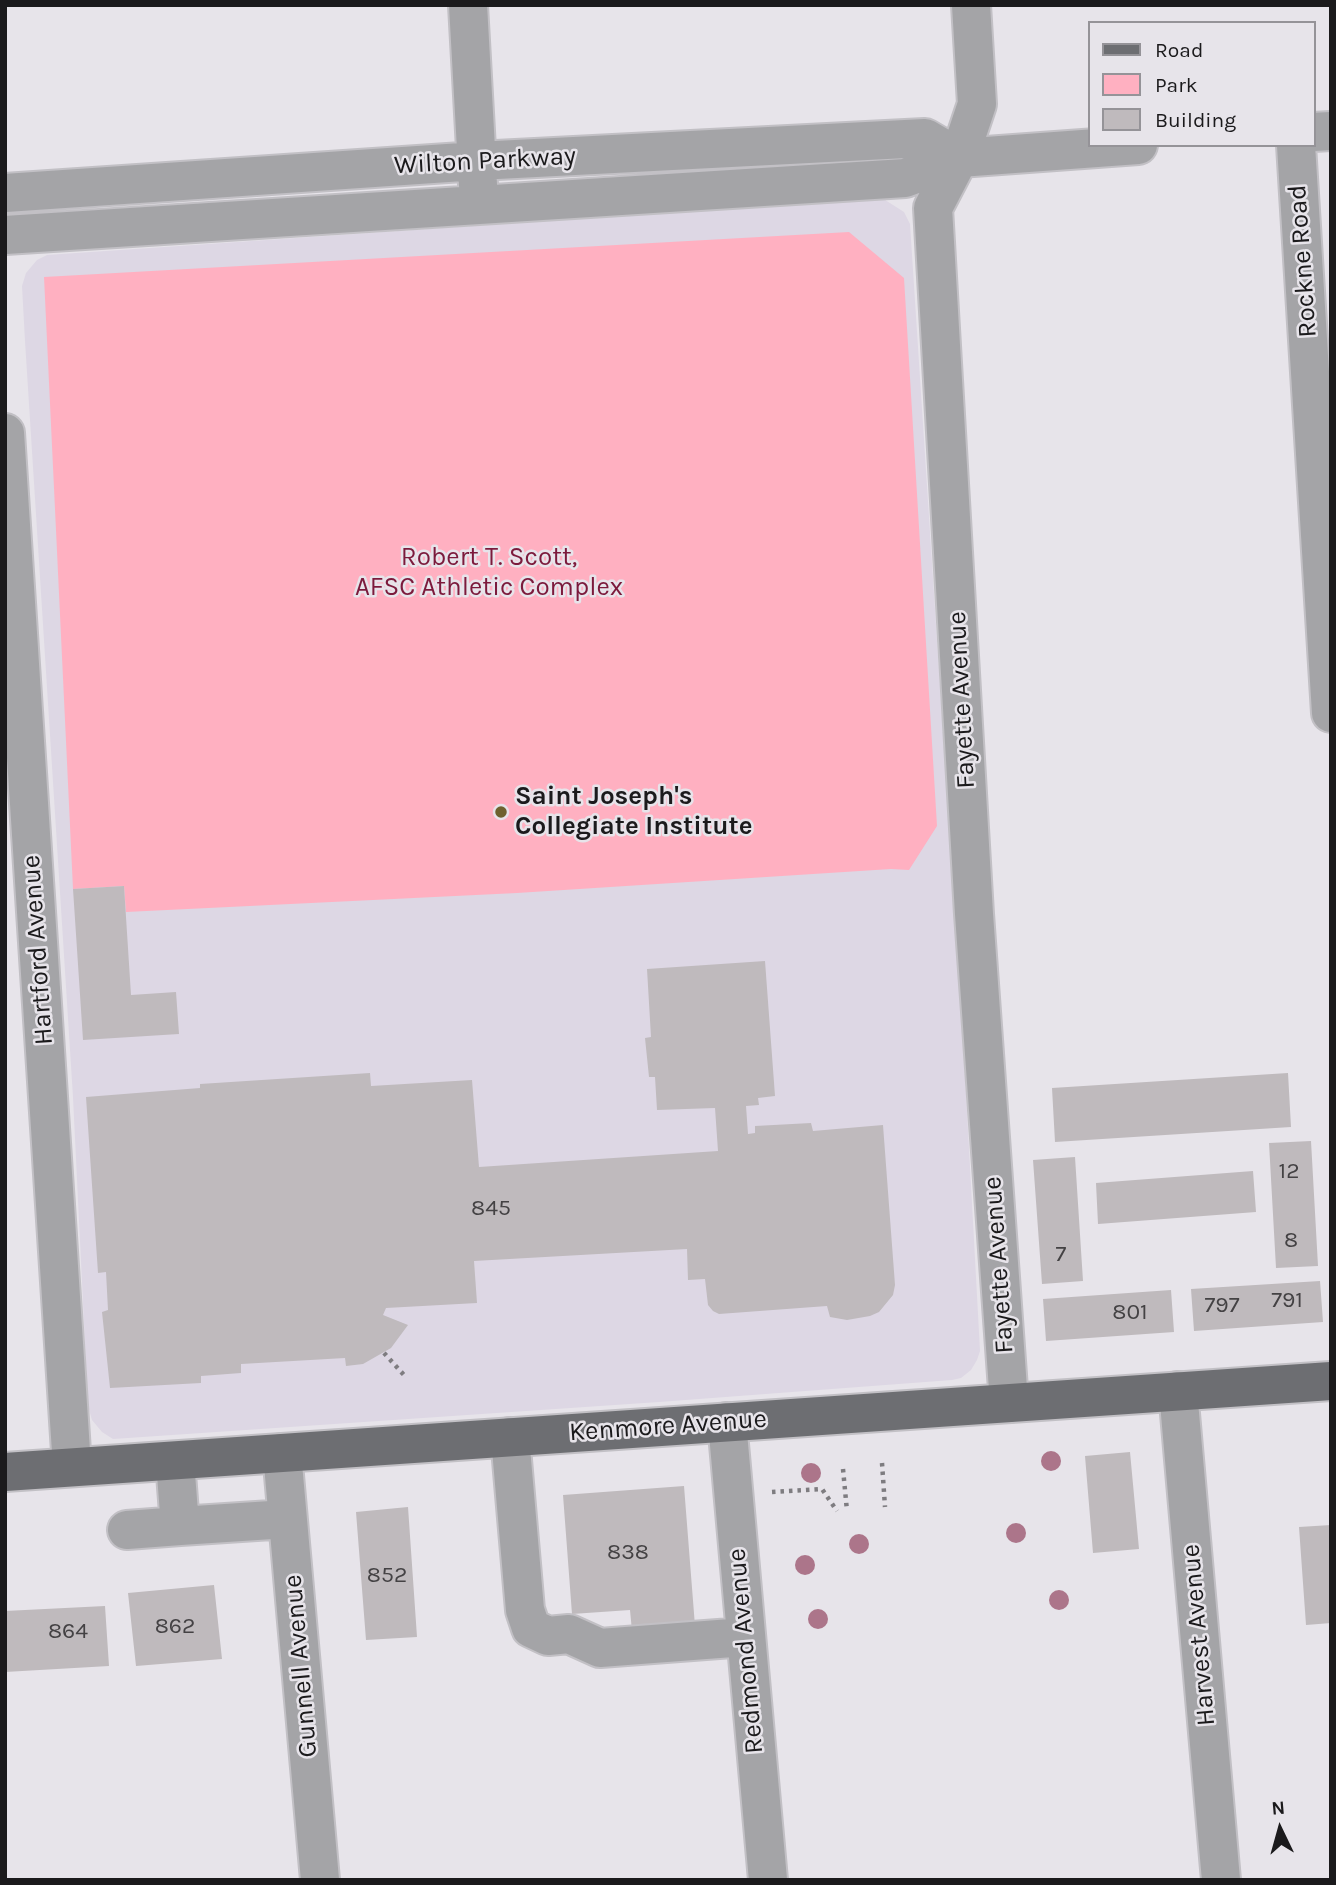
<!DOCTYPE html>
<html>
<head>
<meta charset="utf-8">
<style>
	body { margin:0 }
	#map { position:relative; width:1336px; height:1885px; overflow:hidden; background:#e7e4ea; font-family:Karla,sans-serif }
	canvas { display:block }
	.frame { position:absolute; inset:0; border:7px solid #1b1a1c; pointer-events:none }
	.legend { position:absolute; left:1088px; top:21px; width:228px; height:126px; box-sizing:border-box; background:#e7e4ea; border:2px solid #959398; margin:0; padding:9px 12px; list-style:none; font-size:21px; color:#1b1a1c }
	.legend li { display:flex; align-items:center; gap:14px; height:35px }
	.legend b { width:35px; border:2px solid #959398 }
	.north { position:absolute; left:1245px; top:1794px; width:70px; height:70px; -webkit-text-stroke:5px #e7e4ea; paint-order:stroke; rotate:355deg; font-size:19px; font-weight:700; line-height:28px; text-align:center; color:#1b1a1c }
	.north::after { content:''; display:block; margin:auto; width:24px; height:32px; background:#1b1a1c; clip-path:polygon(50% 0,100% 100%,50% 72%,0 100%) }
</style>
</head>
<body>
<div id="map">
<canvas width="1336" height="1885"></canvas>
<div class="frame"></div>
<ul class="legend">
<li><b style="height:9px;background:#6d6e72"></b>Road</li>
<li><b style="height:19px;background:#ffb0c1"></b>Park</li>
<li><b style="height:19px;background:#bfbabd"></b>Building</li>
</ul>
<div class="north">N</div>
</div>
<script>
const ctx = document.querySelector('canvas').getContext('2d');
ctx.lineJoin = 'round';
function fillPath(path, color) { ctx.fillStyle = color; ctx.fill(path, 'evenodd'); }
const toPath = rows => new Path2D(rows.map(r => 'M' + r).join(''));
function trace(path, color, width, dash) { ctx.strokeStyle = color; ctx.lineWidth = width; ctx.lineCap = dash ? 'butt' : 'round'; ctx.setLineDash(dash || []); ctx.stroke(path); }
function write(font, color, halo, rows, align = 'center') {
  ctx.font = font + ' Karla,sans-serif'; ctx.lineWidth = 5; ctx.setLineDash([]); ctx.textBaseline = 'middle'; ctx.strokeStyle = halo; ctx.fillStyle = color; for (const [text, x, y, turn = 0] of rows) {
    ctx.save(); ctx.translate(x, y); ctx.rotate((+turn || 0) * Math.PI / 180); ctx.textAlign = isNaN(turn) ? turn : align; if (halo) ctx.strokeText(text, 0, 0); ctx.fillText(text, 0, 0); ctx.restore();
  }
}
fillPath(toPath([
	[882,198,904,212,910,224,964,1056,980,1351,977,1360,971,1370,961,1378,952,1380,659,1402,113,1439,102,1432,92,1420,88,1406,73,1097,25,341,22,286,26,273,37,260,47,255]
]), '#ddd7e4');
fillPath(toPath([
	[849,232,904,278,937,826,909,870,891,869,517,893,126,912,124,886,73,889,44,277]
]), '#ffb0c1');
fillPath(toPath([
	[124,886,131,995,176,992,179,1034,83,1040,73,889],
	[765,961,775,1096,758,1098,759,1105,746,1106,748,1134,755,1133,755,1126,811,1123,813,1131,883,1125,895,1285,893,1295,879,1312,870,1316,847,1320,830,1317,827,1306,719,1314,713,1311,708,1305,705,1279,688,1280,687,1249,474,1261,477,1303,386,1308,383,1315,408,1325,391,1348,363,1364,346,1366,345,1358,241,1364,241,1373,201,1376,201,1383,110,1388,102,1312,108,1310,106,1272,98,1273,86,1097,200,1088,200,1084,370,1073,371,1086,472,1080,479,1167,718,1151,715,1108,657,1110,655,1077,649,1077,645,1038,651,1037,647,969],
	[1288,1073,1291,1127,1055,1142,1052,1088],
	[1311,1141,1318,1266,1276,1268,1269,1143],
	[1075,1157,1083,1281,1042,1284,1033,1160],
	[1253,1171,1256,1212,1098,1224,1096,1183],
	[1320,1281,1323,1322,1194,1331,1191,1289],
	[1171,1290,1174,1332,1046,1341,1043,1299],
	[1130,1452,1139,1549,1093,1553,1085,1456],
	[684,1486,695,1626,632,1631,630,1610,572,1614,563,1495],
	[408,1507,417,1637,366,1640,356,1512],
	[1331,1525,1331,1623,1306,1625,1299,1527],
	[214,1585,222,1659,136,1666,128,1593],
	[105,1606,109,1666,5,1672,5,1611]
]), '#bfbabd');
const minor = toPath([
	[468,5,478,185],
	[971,5,977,104,959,158,933,208,974,914,1009,1403],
	[1313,132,1331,131],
	[1296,145,1331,713],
	[5,193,477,161,925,138,959,158],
	[5,235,905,178,959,158,1138,145],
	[5,433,72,1467],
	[1178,1391,1221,1880],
	[727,1422,768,1880],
	[510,1437,525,1610,531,1628,548,1636,569,1634,600,1648,745,1637],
	[282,1453,320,1880],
	[175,1461,180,1526,287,1519],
	[127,1530,180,1526]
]);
const major = toPath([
	[5,1472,1331,1381]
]);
trace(minor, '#c2c0c5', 42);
trace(major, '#c2c0c5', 42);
trace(toPath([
	[384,1353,404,1375],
	[882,1463,885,1507],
	[843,1469,847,1511],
	[772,1492,822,1489,837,1511]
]), '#7e7c80', 4.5, [3.5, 5]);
trace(minor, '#a4a4a7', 38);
trace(major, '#6d6e72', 38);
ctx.fillStyle = '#ac758a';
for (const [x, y] of [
	[1051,1461],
	[811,1473],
	[1016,1533],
	[859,1544],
	[805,1565],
	[1059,1600],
	[818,1619]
]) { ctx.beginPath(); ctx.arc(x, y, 10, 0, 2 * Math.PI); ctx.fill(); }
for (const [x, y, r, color] of [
	[501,812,7,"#6e612e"]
]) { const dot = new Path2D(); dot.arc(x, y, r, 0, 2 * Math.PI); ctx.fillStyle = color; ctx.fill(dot); trace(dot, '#e7e4ea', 2.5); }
write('23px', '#444244', null, [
	["12",1289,1171],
	["845",491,1208],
	["8",1291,1240],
	["7",1061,1254],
	["791",1287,1300],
	["797",1222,1305],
	["801",1130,1312],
	["838",628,1552],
	["852",387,1575],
	["862",175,1626],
	["864",68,1631]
]);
write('26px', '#1b1a1c', '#e7e4ea', [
	["Wilton Parkway",485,161,-3],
	["Rockne Road",1303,261,-94],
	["Fayette Avenue",962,700,-93],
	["Hartford Avenue",38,950,-94],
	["Fayette Avenue",999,1265,-94],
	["Kenmore Avenue",668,1426,-4],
	["Harvest Avenue",1199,1635,-95],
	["Redmond Avenue",746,1651,-95],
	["Gunnell Avenue",301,1666,-95]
]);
write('26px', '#7c1a3c', '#e7e4ea', [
	["Robert T. Scott,",489,558],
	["AFSC Athletic Complex",489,588]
]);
write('bold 26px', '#1b1a1c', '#e7e4ea', [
	["Saint Joseph's",515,797],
	["Collegiate Institute",515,827]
], 'left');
</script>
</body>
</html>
